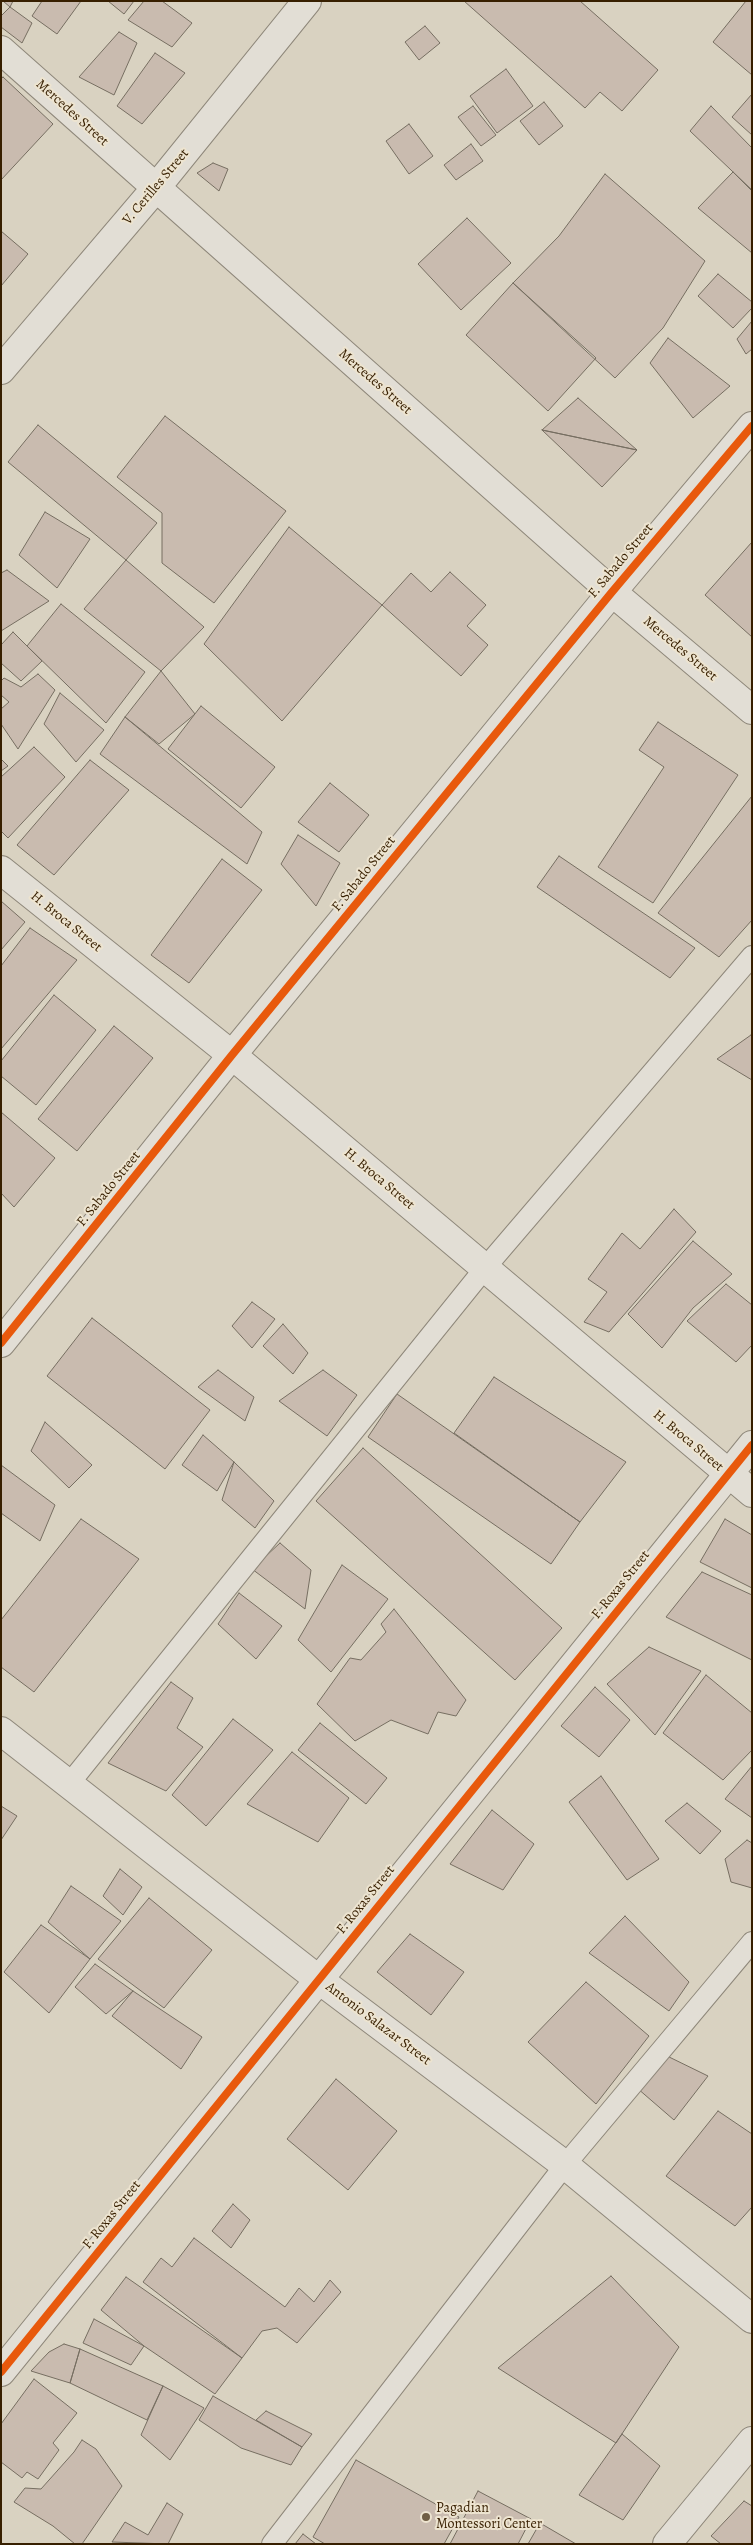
<!DOCTYPE html>
<html>
<head>
<meta charset="utf-8">
<style>
	body { margin:0 }
	#map { position:relative; width:753px; height:2545px; overflow:hidden; background:#d9d2c1; font-family:Alegreya,serif }
	canvas { display:block }
	.frame { position:absolute; inset:0; border:2px solid #371f00; pointer-events:none }
</style>
</head>
<body>
<div id="map">
<canvas width="753" height="2545"></canvas>
<div class="frame"></div>
</div>
<script>
const ctx = document.querySelector('canvas').getContext('2d');
ctx.lineJoin = 'round';
function fillPath(path, color) { ctx.fillStyle = color; ctx.fill(path, 'evenodd'); }
const toPath = rows => new Path2D(rows.map(r => 'M' + r).join(''));
function trace(path, color, width, dash) { ctx.strokeStyle = color; ctx.lineWidth = width; ctx.lineCap = dash ? 'butt' : 'round'; ctx.setLineDash(dash || []); ctx.stroke(path); }
function write(font, color, halo, rows, align = 'center') {
  ctx.font = font + ' Alegreya,serif'; ctx.lineWidth = 4; ctx.setLineDash([]); ctx.textBaseline = 'middle'; ctx.strokeStyle = halo; ctx.fillStyle = color; for (const [text, x, y, turn = 0] of rows) {
    ctx.save(); ctx.translate(x, y); ctx.rotate((+turn || 0) * Math.PI / 180); ctx.textAlign = isNaN(turn) ? turn : align; if (halo) ctx.strokeText(text, 0, 0); ctx.fillText(text, 0, 0); ctx.restore();
  }
}
const building = toPath([
	[3,1,13,1,10,7,3,1],
	[42,1,81,1,57,34,32,16,42,1],
	[108,1,134,1,124,14,108,1],
	[144,1,162,1,192,23,172,47,128,20,144,1],
	[464,1,580,1,658,70,622,111,600,92,585,108,464,1],
	[746,1,752,1,752,75,713,42,746,1],
	[10,7,32,23,22,43,1,27,1,16,10,7],
	[425,26,440,43,419,60,405,42,425,26],
	[119,32,137,43,114,95,79,77,119,32],
	[155,53,185,73,142,124,117,106,155,53],
	[506,69,533,106,497,133,470,96,506,69],
	[3,77,53,124,1,180,1,79,3,77],
	[752,94,752,135,732,117,752,94],
	[544,102,563,126,539,145,520,121,544,102],
	[473,106,496,135,481,146,458,117,473,106],
	[711,106,752,148,752,190,690,131,711,106],
	[409,124,433,156,409,174,386,141,409,124],
	[471,144,483,161,456,180,444,165,471,144],
	[213,163,228,169,219,191,197,173,213,163],
	[733,172,752,191,752,253,698,208,733,172],
	[605,174,705,261,663,328,615,378,513,283,559,236,605,174],
	[467,218,511,263,461,310,418,264,467,218],
	[1,231,28,254,1,286,1,231],
	[718,274,752,302,752,308,733,328,698,296,718,274],
	[513,283,596,358,548,411,466,335,513,283],
	[752,321,752,349,746,354,737,339,752,321],
	[668,338,730,386,693,418,650,363,668,338],
	[578,398,637,450,542,430,578,398],
	[165,416,286,511,214,603,162,563,162,513,117,477,165,416],
	[38,425,157,523,126,560,8,462,38,425],
	[542,430,637,450,602,487,542,430],
	[45,512,90,539,57,588,19,555,45,512],
	[289,527,382,605,282,721,204,644,289,527],
	[752,542,752,637,705,595,752,542],
	[126,560,204,627,161,671,84,609,126,560],
	[7,570,49,601,1,631,1,573,7,570],
	[450,572,486,605,467,626,488,645,461,676,382,605,411,573,431,592,450,572],
	[61,604,145,672,106,723,27,646,61,604],
	[13,632,42,661,21,681,1,663,1,645,13,632],
	[161,671,195,714,159,744,125,717,161,671],
	[38,674,55,690,18,749,1,724,1,709,9,702,1,695,1,681,4,678,21,687,38,674],
	[60,693,104,730,76,762,44,724,60,693],
	[201,706,275,767,241,808,168,749,201,706],
	[125,717,262,832,247,864,100,754,125,717],
	[658,722,738,775,653,903,598,867,664,767,639,750,658,722],
	[34,747,65,777,8,838,1,831,1,777,34,747],
	[1,759,8,766,1,771,1,759],
	[90,760,129,790,54,875,17,845,90,760],
	[330,783,369,815,339,852,298,822,330,783],
	[752,796,752,920,719,957,658,913,752,796],
	[298,835,340,863,316,906,281,864,298,835],
	[559,856,695,948,670,978,537,887,559,856],
	[222,859,262,890,189,983,151,955,222,859],
	[1,901,25,922,1,950,1,901],
	[30,928,77,960,1,1049,1,966,30,928],
	[54,995,96,1030,36,1105,1,1076,1,1061,54,995],
	[114,1026,153,1058,77,1151,38,1119,114,1026],
	[751,1035,752,1036,752,1080,717,1059,751,1035],
	[1,1112,55,1158,14,1207,1,1193,1,1112],
	[674,1209,696,1232,609,1332,584,1322,607,1292,588,1279,622,1233,640,1249,674,1209],
	[693,1241,732,1274,693,1308,662,1348,628,1314,693,1241],
	[726,1284,752,1305,752,1345,736,1362,687,1321,726,1284],
	[252,1302,275,1319,252,1348,232,1326,252,1302],
	[92,1318,210,1410,165,1469,47,1376,92,1318],
	[283,1324,308,1353,293,1374,263,1346,283,1324],
	[218,1370,254,1397,245,1421,198,1387,218,1370],
	[323,1370,357,1395,327,1436,279,1401,323,1370],
	[494,1377,626,1462,580,1522,454,1433,494,1377],
	[397,1394,580,1522,551,1564,368,1437,397,1394],
	[45,1422,92,1465,69,1488,31,1451,45,1422],
	[203,1435,234,1462,217,1491,182,1465,203,1435],
	[363,1448,562,1628,515,1680,316,1501,363,1448],
	[234,1462,274,1501,255,1528,222,1500,234,1462],
	[1,1465,55,1505,40,1541,1,1513,1,1465],
	[81,1519,139,1559,34,1692,1,1667,1,1620,81,1519],
	[725,1519,752,1535,752,1588,700,1562,725,1519],
	[280,1543,311,1570,305,1609,252,1569,280,1543],
	[342,1565,388,1599,331,1672,298,1640,342,1565],
	[702,1572,752,1595,752,1660,666,1617,702,1572],
	[239,1593,282,1626,256,1659,218,1624,239,1593],
	[394,1609,466,1700,456,1716,438,1712,428,1734,391,1720,355,1741,317,1704,350,1658,361,1660,386,1632,381,1624,394,1609],
	[649,1647,701,1671,655,1735,607,1684,649,1647],
	[706,1675,752,1713,752,1750,723,1780,663,1733,706,1675],
	[171,1682,193,1698,177,1728,203,1747,166,1791,108,1763,171,1682],
	[595,1687,630,1720,599,1757,561,1726,595,1687],
	[233,1719,273,1750,206,1826,172,1795,233,1719],
	[320,1723,387,1778,366,1804,298,1750,320,1723],
	[292,1752,349,1798,318,1842,247,1804,292,1752],
	[752,1766,752,1818,725,1799,752,1766],
	[601,1776,659,1859,627,1880,569,1802,601,1776],
	[687,1803,721,1831,700,1854,665,1821,687,1803],
	[1,1806,17,1816,1,1840,1,1806],
	[492,1810,534,1844,503,1890,450,1864,492,1810],
	[747,1840,752,1843,752,1888,731,1882,725,1859,747,1840],
	[120,1869,142,1887,123,1915,103,1896,120,1869],
	[71,1886,121,1921,90,1959,48,1922,71,1886],
	[149,1898,212,1950,164,2008,98,1959,149,1898],
	[625,1916,689,1982,669,2011,589,1953,625,1916],
	[41,1925,90,1959,49,2013,4,1972,41,1925],
	[410,1934,464,1972,431,2015,377,1972,410,1934],
	[95,1964,133,1991,106,2014,75,1987,95,1964],
	[586,1982,649,2036,596,2104,528,2042,586,1982],
	[133,1991,202,2037,181,2069,112,2016,133,1991],
	[665,2055,708,2076,674,2120,637,2088,665,2055],
	[336,2079,397,2131,348,2190,287,2139,336,2079],
	[718,2111,752,2134,752,2207,735,2226,666,2176,718,2111],
	[233,2204,250,2220,231,2248,212,2231,233,2204],
	[194,2238,285,2307,299,2288,314,2302,330,2280,341,2292,297,2343,277,2328,262,2331,242,2358,143,2282,161,2258,172,2267,194,2238],
	[611,2276,679,2347,616,2443,498,2368,611,2276],
	[126,2277,242,2358,215,2394,144,2346,101,2310,126,2277],
	[94,2319,144,2346,131,2365,83,2343,94,2319],
	[64,2344,80,2349,70,2383,31,2371,49,2352,64,2344],
	[80,2349,163,2386,147,2420,70,2383,80,2349],
	[34,2379,77,2413,53,2443,59,2450,38,2479,27,2472,22,2478,1,2462,1,2424,34,2379],
	[163,2386,204,2408,170,2460,141,2435,163,2386],
	[213,2396,302,2447,291,2465,241,2448,199,2420,213,2396],
	[266,2411,312,2434,302,2447,256,2420,266,2411],
	[622,2434,660,2466,623,2520,579,2495,622,2434],
	[82,2440,96,2449,122,2486,82,2544,75,2544,53,2526,14,2502,25,2488,41,2489,74,2452,82,2440],
	[356,2460,459,2517,444,2544,325,2544,313,2537,356,2460],
	[478,2491,531,2519,518,2544,450,2544,478,2491],
	[744,2501,752,2506,752,2544,721,2544,711,2536,744,2501],
	[167,2503,183,2514,168,2544,112,2542,125,2522,148,2535,167,2503],
	[540,2523,576,2544,528,2544,540,2523],
	[303,2534,316,2544,295,2544,303,2534]
]);
fillPath(building, '#c9bbaf');
trace(building, '#766e61', 1);
const service = toPath([
	[69,1784,485,1268,752,956],
	[272,2544,565,2165,752,1942]
]);
const minor = toPath([
	[1,50,612,592,752,710],
	[1,370,155,189,307,1],
	[1,870,232,1055,752,1493],
	[1,1343,232,1055,612,592,752,426],
	[1,1731,318,1979,565,2165,752,2319],
	[1,2372,752,1445],
	[667,2544,752,2441]
]);
trace(service, '#8e877a', 22);
trace(minor, '#8e877a', 30);
trace(service, '#e2ded5', 20);
trace(minor, '#e2ded5', 28);
trace(toPath([
	[1,1343,232,1055,612,592,752,426],
	[1,2372,752,1445]
]), '#e8590c', 8);
for (const [x, y, r, color] of [
	[426,2517,5,"#705e44"]
]) { const dot = new Path2D(); dot.arc(x, y, r, 0, 2 * Math.PI); ctx.fillStyle = color; ctx.fill(dot); trace(dot, '#ede4d0', 2); }
write('14px', '#371f00', '#ede4d0', [
	["Mercedes Street",72,113,42],
	["V. Cerilles Street",156,187,-50],
	["Mercedes Street",375,382,41],
	["F. Sabado Street",621,561,-50],
	["Mercedes Street",680,649,40],
	["F. Sabado Street",364,874,-51],
	["H. Broca Street",66,922,39],
	["H. Broca Street",379,1179,40],
	["F. Sabado Street",109,1189,-51],
	["H. Broca Street",688,1441,40],
	["F. Roxas Street",621,1585,-51],
	["F. Roxas Street",366,1900,-51],
	["Antonio Salazar Street",378,2024,37],
	["F. Roxas Street",112,2215,-51]
]);
write('14px', '#371f00', '#ede4d0', [
	["Pagadian",436,2509],
	["Montessori Center",436,2525]
], 'left');
</script>
</body>
</html>
